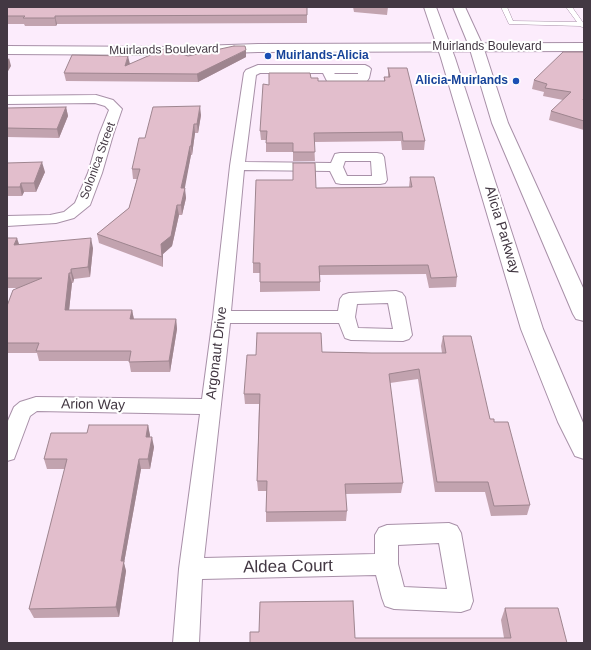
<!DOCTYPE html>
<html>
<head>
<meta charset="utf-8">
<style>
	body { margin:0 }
	#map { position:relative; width:591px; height:650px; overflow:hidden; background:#fcecfc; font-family:Helvetica,sans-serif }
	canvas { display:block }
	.frame { position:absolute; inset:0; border:8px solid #433843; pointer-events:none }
</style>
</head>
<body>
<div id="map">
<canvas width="591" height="650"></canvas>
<div class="frame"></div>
</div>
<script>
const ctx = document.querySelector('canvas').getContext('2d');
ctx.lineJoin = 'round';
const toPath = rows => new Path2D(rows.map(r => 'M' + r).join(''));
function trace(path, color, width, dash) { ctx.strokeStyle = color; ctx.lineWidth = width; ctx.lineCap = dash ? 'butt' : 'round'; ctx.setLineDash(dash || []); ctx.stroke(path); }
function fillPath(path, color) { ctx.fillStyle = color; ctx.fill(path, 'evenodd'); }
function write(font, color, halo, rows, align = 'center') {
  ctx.font = font + ' Helvetica,sans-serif'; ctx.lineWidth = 4; ctx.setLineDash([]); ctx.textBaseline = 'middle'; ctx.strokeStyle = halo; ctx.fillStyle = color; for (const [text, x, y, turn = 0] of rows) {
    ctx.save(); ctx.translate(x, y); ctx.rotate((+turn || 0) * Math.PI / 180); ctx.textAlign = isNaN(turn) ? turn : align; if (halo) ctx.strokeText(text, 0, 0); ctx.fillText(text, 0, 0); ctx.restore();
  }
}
const service = toPath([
	[501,7,507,7,513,21,577,22,566,7,572,7,584,24,584,28,580,26,509,24,501,7]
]);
const minor = toPath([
	[258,65,365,65,369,67,371,69,369,78,367,81,363,82,331,82,327,81,323,73,260,73,256,75,245,162,331,163,335,154,340,153,377,153,382,154,384,157,387,180,385,183,380,184,341,184,336,183,330,171,244,170,231,311,338,311,340,299,343,295,349,293,396,291,402,293,405,297,412,335,409,339,403,341,351,340,345,338,339,323,230,323,204,558,375,554,375,535,379,528,387,525,449,523,457,526,461,533,473,601,470,609,461,612,394,609,385,606,382,598,376,575,202,579,199,643,173,643,179,569,200,414,37,411,30,416,14,459,7,461,7,423,14,407,20,402,36,397,202,399,213,317,230,166,244,73,246,70,258,65],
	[334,73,358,73,358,74,335,74,334,73],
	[345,161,371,161,372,176,347,176,343,167,345,161],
	[388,303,393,329,358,328,355,317,357,304,388,303],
	[439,543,447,589,404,587,398,564,398,545,439,543],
	[96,95,113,100,122,109,113,135,102,173,90,205,74,218,56,223,7,226,7,216,50,215,64,212,75,203,88,173,99,135,109,110,105,106,95,103,7,104,7,96,96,95]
]);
const secondary = toPath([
	[584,43,584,51,258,52,170,55,7,54,7,46,170,47,258,44,584,43]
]);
const primary = toPath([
	[424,7,436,7,455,58,543,329,584,425,584,459,575,456,558,422,521,329,441,58,424,7],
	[453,7,465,7,483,46,508,123,584,290,584,321,576,319,573,314,492,123,469,46,453,7]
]);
trace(service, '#a890a8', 1);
trace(minor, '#a890a8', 2);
trace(secondary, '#a890a8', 2);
trace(primary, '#a890a8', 2);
fillPath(service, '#fff');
fillPath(minor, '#fff');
fillPath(secondary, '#fff');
fillPath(primary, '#fff');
fillPath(toPath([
	[7,7,307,15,307,23,57,24,56,26,25,26,24,24,7,24],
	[353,7,388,7,387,15,354,12],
	[584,52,584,130,549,120,551,111,563,100,543,96,544,92,532,89,534,80],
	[188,56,246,57,198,82,66,81,64,73,130,64,129,64],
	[388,68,425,141,424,150,402,150,401,141,314,142,315,161,293,161,293,152,266,152,266,140,261,140,260,131,269,85,311,78,318,81,384,81,384,77,388,77],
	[66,107,68,116,59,138,7,137,7,108],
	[201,115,198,133,195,133,192,155,191,155,184,188,186,198,182,215,179,215,172,246,163,254,163,267,99,243,97,234,129,208,137,179,133,179,132,169,145,138],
	[7,163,45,172,36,192,24,192,22,196,7,196],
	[410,177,457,277,456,287,429,288,426,274,320,275,320,291,260,292,260,273,253,273,253,263,409,187],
	[7,238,19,244,93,248,90,277,74,279,73,283,72,283,69,310,132,310,134,319,176,319,177,329,170,372,131,372,129,361,39,361,37,353,7,353,7,306,18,288,7,288],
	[443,336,490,419,494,422,530,505,527,515,491,516,485,492,435,492,418,379,390,383,403,483,401,493,345,494,347,511,346,521,266,522,266,512,267,491,258,491,257,481,259,404,245,404,244,394,256,355,322,352,372,353,442,353,441,346],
	[148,425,150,437,154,447,150,469,141,469,124,563,126,571,119,617,34,618,29,609,65,469,47,469,44,459,87,433],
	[505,608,567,643,355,638,504,638,501,620]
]), '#c2a3af');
fillPath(toPath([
	[55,16,57,24,56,26,55,18],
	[246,50,246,57,198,82,197,74],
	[128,56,130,64,126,74,125,66],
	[9,58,11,66,7,73,7,61],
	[200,106,201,115,198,133,197,124],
	[66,107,68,116,59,138,57,129],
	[194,124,195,133,192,155,191,146],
	[190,146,191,155,183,198,181,188],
	[42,162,45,172,36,192,34,183],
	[21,183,24,192,22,196,20,187],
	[185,188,186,198,182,215,181,205],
	[177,205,179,215,172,246,163,254,163,267,161,244],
	[17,238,20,247,14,245],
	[91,238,93,248,90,277,88,267],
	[71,269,74,279,73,283,71,273],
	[69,273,72,283,68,320,65,310],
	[132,310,134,320,130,319],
	[176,319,177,329,170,372,169,361],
	[148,425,150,435,148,447,146,437],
	[152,437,154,447,150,469,148,459],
	[139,459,141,469,124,563,126,571,119,617,116,607,121,561]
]), '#9e858f');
const building = toPath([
	[7,7,307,7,307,15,55,16,55,18,23,18,25,16,7,16,7,7],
	[234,46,245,46,246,50,197,74,64,73,72,55,128,56,125,66,164,49,169,49,188,56,234,46],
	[563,52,584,52,584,97,583,100,584,100,584,121,551,111,571,92,545,88,547,84,534,80,563,52],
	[388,68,407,68,425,141,403,141,402,132,314,133,315,152,293,152,293,143,266,143,267,131,260,131,263,84,269,85,269,73,310,73,311,78,318,78,318,81,385,81,384,77,390,77,388,68],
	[200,106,197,124,194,124,191,146,190,146,186,166,181,188,185,188,181,205,177,205,171,236,161,244,162,257,97,234,129,208,140,169,132,169,139,138,145,138,153,107,200,106],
	[66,107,57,129,7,128,7,108,66,107],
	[42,162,34,183,21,183,20,187,7,187,7,163,42,162],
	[293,163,315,163,316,188,412,187,410,177,434,177,457,277,431,278,428,265,319,266,320,282,260,282,260,263,253,263,256,180,293,180,293,163],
	[7,238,17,238,14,245,91,238,88,267,71,269,71,273,69,273,65,310,132,310,130,319,176,319,169,361,129,362,131,351,36,351,39,343,7,343,7,306,13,290,42,278,7,278,7,238],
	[257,333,321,333,322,352,372,353,446,353,443,336,471,336,490,419,494,419,494,422,508,422,530,505,494,506,488,482,437,482,419,369,389,374,403,483,345,484,347,511,266,512,267,481,257,481,260,394,244,394,247,355,256,355,257,333],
	[89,425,148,425,146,437,152,437,148,459,139,459,121,561,124,561,116,607,29,609,67,459,44,459,51,433,87,433,89,425],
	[353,601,355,638,511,638,505,608,558,608,567,643,250,643,250,632,259,632,260,602,353,601]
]);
fillPath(building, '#e2becc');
trace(building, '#9e858f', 1);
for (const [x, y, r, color] of [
	[268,56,4,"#1a4fb4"],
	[516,81,4,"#1a4fb4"]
]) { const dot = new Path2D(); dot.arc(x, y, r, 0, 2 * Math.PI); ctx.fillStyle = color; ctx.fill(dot); trace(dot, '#fff', 1.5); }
write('12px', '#433843', '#fff', [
	["Muirlands Boulevard",487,47],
	["Muirlands Boulevard",164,50,-1],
	["Solonica Street",98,161,-70]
]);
write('bold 12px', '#164399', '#fff', [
	["Muirlands-Alicia",276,56],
	["Alicia-Muirlands",508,81,"right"]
], 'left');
write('14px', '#433843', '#fff', [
	["Alicia Parkway",502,230,73],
	["Argonaut Drive",217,353,-83],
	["Arion Way",93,405,1]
]);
write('17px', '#433843', '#fff', [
	["Aldea Court",288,567,-1]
]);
</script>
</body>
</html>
